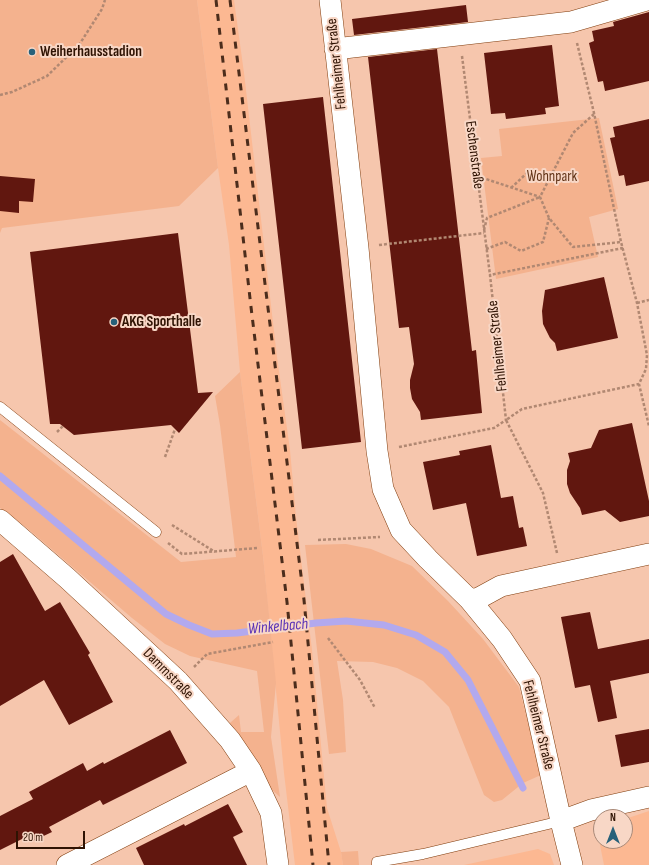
<!DOCTYPE html>
<html>
<head>
<meta charset="utf-8">
<style>
	body { margin:0 }
	#map { position:relative; width:649px; height:865px; overflow:hidden; background:#f6c6ad; font-family:"Sofia Sans Condensed",sans-serif }
	canvas { display:block }
	.north { position:absolute; left:593px; top:809px; width:40px; height:40px; box-sizing:border-box; background:#f8d7c6; border:1px solid #a88978; border-radius:50%; rotate:0deg; font-size:11px; font-weight:700; line-height:16px; text-align:center; color:#2f1303 }
	.north::after { content:''; display:block; margin:auto; width:14px; height:18px; background:#27617a; clip-path:polygon(50% 0,100% 100%,50% 72%,0 100%) }
	.scale { position:absolute; left:16px; top:831px; width:69px; height:18px; box-sizing:border-box; border:2px solid #2f1303; border-top:0; padding-left:5px; font-size:12px; line-height:14px; white-space:nowrap; color:#2f1303; -webkit-text-stroke:3px #f8d7c6; paint-order:stroke }
</style>
</head>
<body>
<div id="map">
<canvas width="649" height="865"></canvas>
<div class="north">N</div>
<div class="scale">20 m</div>
</div>
<script>
const ctx = document.querySelector('canvas').getContext('2d');
ctx.lineJoin = 'round';
function fillPath(path, color) { ctx.fillStyle = color; ctx.fill(path, 'evenodd'); }
const toPath = rows => new Path2D(rows.map(r => 'M' + r).join(''));
function trace(path, color, width, dash) { ctx.strokeStyle = color; ctx.lineWidth = width; ctx.lineCap = dash ? 'butt' : 'round'; ctx.setLineDash(dash || []); ctx.stroke(path); }
function write(font, color, halo, rows, align = 'center') {
  ctx.font = font + ' "Sofia Sans Condensed",sans-serif'; ctx.lineWidth = 4; ctx.setLineDash([]); ctx.textBaseline = 'middle'; ctx.strokeStyle = halo; ctx.fillStyle = color; for (const [text, x, y, turn = 0] of rows) {
    ctx.save(); ctx.translate(x, y); ctx.rotate((+turn || 0) * Math.PI / 180); ctx.textAlign = isNaN(turn) ? turn : align; if (halo) ctx.strokeText(text, 0, 0); ctx.fillText(text, 0, 0); ctx.restore();
  }
}
fillPath(toPath([
	[197,0,234,0,244,73,277,357,290,450,296,517,312,650,327,808,341,852,343,865,295,865,284,773,263,556,240,372,229,245,218,168],
	[649,811,649,865,604,865,600,845,601,840,625,841,625,819],
	[538,849,550,854,554,865,464,865]
]), '#fcb892');
fillPath(toPath([
	[0,0,197,0,218,168,179,206,2,228,0,233],
	[599,118,618,209,589,217,598,257,496,279,481,158,502,156,499,129],
	[240,372,263,556,276,683,271,737,280,797,251,771,222,730,239,715,241,732,264,732,257,671,190,656,165,644,132,618,27,528,0,508,0,420,181,562,236,557,220,425,215,396],
	[346,544,371,549,412,566,448,601,483,639,519,687,541,775,523,783,502,800,494,802,484,795,449,707,423,681,397,668,373,662,337,661,343,700,346,752,329,754,305,545],
	[358,851,359,865,343,865,341,852]
]), '#f4b28e');
trace(toPath([
	[0,476,166,614,189,625,212,634,237,633,316,623,346,621,384,625,416,635,445,652,468,680,523,788]
]), '#b2a9ee', 7);
fillPath(toPath([
	[466,5,468,22,354,35,352,19],
	[649,12,649,81,605,91,603,81,598,82,589,43,594,41,592,31,614,26,613,22],
	[552,45,559,106,545,108,546,114,506,119,505,113,491,114,484,53],
	[437,49,472,351,476,350,482,413,421,420,420,412,412,399,410,388,410,380,414,364,409,327,399,328,368,57],
	[323,97,361,442,302,449,263,104],
	[649,119,649,181,626,186,624,175,619,176,610,138,615,137,613,127],
	[0,176,35,179,33,202,19,201,19,213,0,211],
	[178,233,198,393,213,392,179,433,171,425,74,435,60,424,50,424,30,252],
	[604,277,618,338,557,351,555,343,550,338,543,324,542,311,545,290],
	[632,423,649,501,649,516,620,522,605,510,582,515,580,508,570,493,567,484,567,470,570,461,568,453,591,448,599,430],
	[491,445,501,498,513,496,519,528,523,527,527,546,477,556,466,503,433,510,423,462,460,455,459,451],
	[13,554,45,611,60,602,90,653,88,655,113,702,69,725,44,680,0,706,0,562],
	[590,612,598,649,649,639,649,673,610,681,617,718,598,722,590,685,575,688,561,617],
	[649,729,649,762,621,767,615,735],
	[170,730,187,763,103,805,100,800,49,827,52,832,33,841,30,835,0,850,0,816,33,799,29,792,83,763,87,771,103,762,104,764],
	[228,804,243,832,233,837,247,865,144,865,136,848,184,824,185,826]
]), '#61170f');
const lane = toPath([
	[0,407,156,532],
	[377,865,377,862,423,854,561,821]
]);
const street = toPath([
	[330,0,358,248,377,451,383,489,401,530,428,559,470,600,502,639,530,681,561,821,572,865],
	[335,49,571,22,647,0],
	[0,520,67,578,178,681,230,740,251,771,271,813,278,865],
	[470,600,479,598,501,586,649,554],
	[561,821,591,810,649,797],
	[67,865,251,771]
]);
trace(lane, '#803d0e', 11);
trace(street, '#803d0e', 22);
trace(toPath([
	[577,43,594,113,621,242,637,303,647,355,646,369,639,384,649,426],
	[462,56,490,275],
	[0,95,12,92,47,76,79,45,102,9,105,0],
	[594,114,573,133,540,197,549,218,573,247,621,242],
	[477,176,540,197],
	[511,188,528,172,550,177],
	[484,230,487,218,540,197],
	[379,245,484,233],
	[486,249,505,242,521,251,543,242,549,218],
	[637,303,649,300],
	[57,432,63,426],
	[399,447,494,428,506,420,490,275,623,248],
	[165,457,175,429],
	[172,525,215,552],
	[318,540,380,537],
	[168,543,182,554,257,548],
	[557,553,543,493,506,420,522,409,639,384],
	[328,638,360,680,375,708],
	[194,667,207,654,273,642]
]), '#b18872', 2.5, [3, 2]);
trace(lane, '#fff', 10);
trace(street, '#fff', 21);
trace(toPath([
	[216,0,251,307,287,602,313,865],
	[230,0,304,600,329,865]
]), '#4c2d1c', 3, [7, 7]);
for (const [x, y, r, color] of [
	[32,52,4,"#27617a"],
	[114,322,4,"#27617a"]
]) { const dot = new Path2D(); dot.arc(x, y, r, 0, 2 * Math.PI); ctx.fillStyle = color; ctx.fill(dot); trace(dot, '#f8d7c6', 1.5); }
write('bold 15px', '#2f1303', '#f8d7c6', [
	["Weiherhausstadion",40,52],
	["AKG Sporthalle",122,322]
], 'left');
write('15px', '#2f1303', '#f8d7c6', [
	["Fehlheimer Straße",337,64,-96],
	["Eschenstraße",474,155,83],
	["Fehlheimer Straße",498,346,-96],
	["Dammstraße",168,674,45],
	["Fehlheimer Straße",538,725,76]
]);
write('15px', '#633518', '#f8d7c6', [
	["Wohnpark",552,177]
]);
write('italic 16px', '#5932b6', '#f8d7c6', [
	["Winkelbach",278,627,-5]
]);
</script>
</body>
</html>
